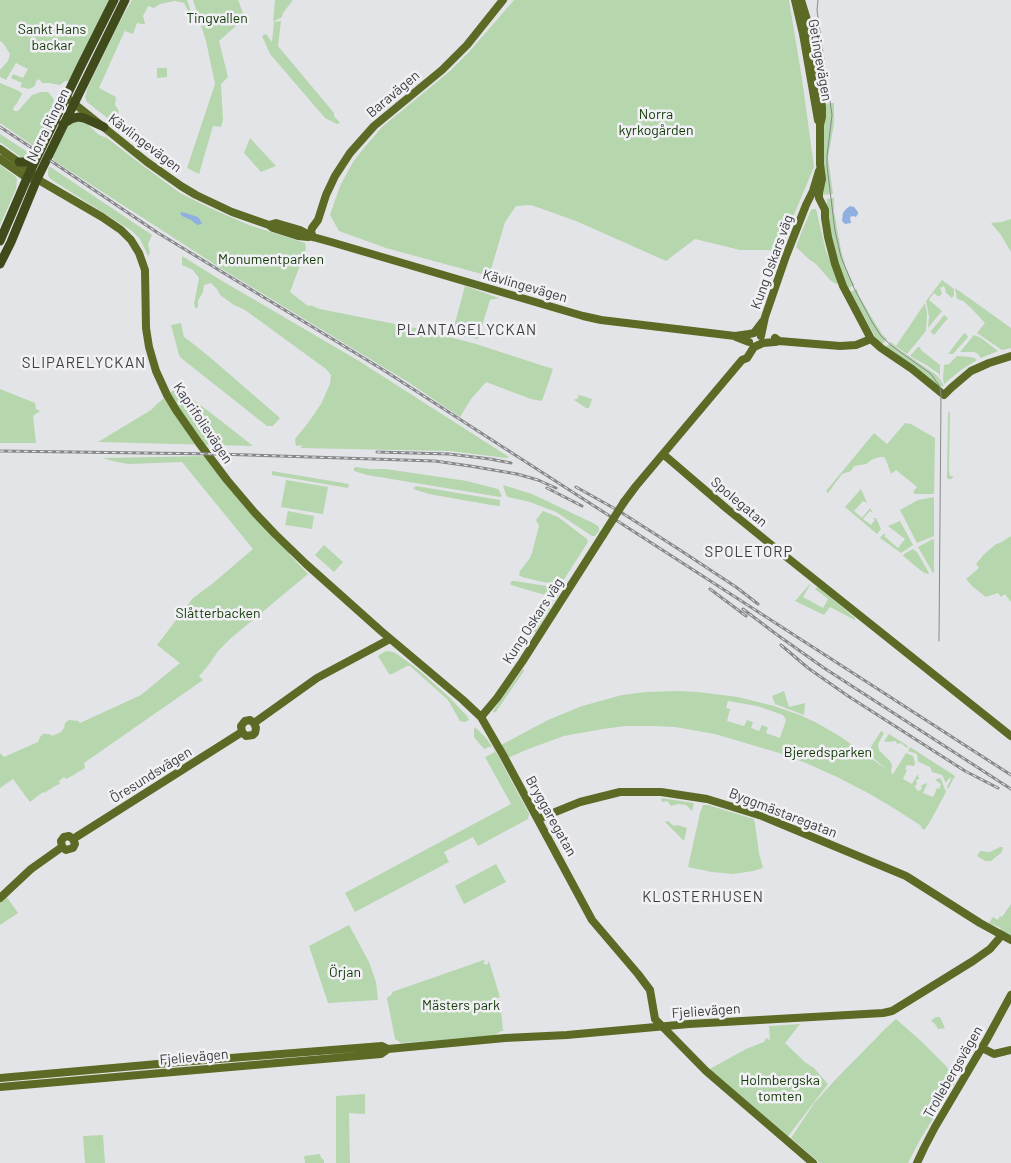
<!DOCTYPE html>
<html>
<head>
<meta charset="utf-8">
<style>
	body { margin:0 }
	canvas { display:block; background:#e3e4e7 }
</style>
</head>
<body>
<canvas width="1011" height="1163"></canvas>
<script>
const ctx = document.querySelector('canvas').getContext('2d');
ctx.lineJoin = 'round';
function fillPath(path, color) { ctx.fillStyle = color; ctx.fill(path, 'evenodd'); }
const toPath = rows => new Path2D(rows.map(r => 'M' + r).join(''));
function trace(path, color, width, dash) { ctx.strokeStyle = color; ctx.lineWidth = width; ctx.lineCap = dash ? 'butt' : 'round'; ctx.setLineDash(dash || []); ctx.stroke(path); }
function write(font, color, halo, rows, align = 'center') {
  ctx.font = font + ' Barlow,sans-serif'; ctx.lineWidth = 5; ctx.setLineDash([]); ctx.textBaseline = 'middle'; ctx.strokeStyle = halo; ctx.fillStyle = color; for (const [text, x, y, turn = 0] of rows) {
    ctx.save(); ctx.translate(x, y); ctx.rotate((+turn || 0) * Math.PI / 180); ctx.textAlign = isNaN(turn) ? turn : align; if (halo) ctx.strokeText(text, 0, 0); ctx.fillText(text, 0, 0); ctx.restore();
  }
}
fillPath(toPath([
	[0,0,109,0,70,81,65,81,60,85,49,83,42,83,39,79,36,81,35,86,29,89,20,87,22,83,11,78,13,74,23,78,28,69,16,63,6,80,0,77,0,70,8,61,10,54,3,43,0,41],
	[132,0,187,0,191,11,188,11,184,3,175,1,160,4,154,8,148,6,143,16,145,24,142,24,137,23,133,34,125,31,126,28,99,88,116,97,115,105,119,111,115,124,87,102,85,97,88,87,120,21],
	[193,0,238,0,245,18,219,41,228,77,221,84,223,120,221,127,213,126,199,174,187,168,215,84,206,41],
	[275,0,293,0,283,13,282,17,273,22],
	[514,0,789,0,802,79,814,167,778,253,768,250,740,250,695,239,666,261,576,221,531,205,516,206,505,222,489,276,386,248,339,231,330,215,340,186,353,162,364,148,382,127,450,71,469,52],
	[281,21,278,46,334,113,334,116,340,123,337,124,325,118,270,54,262,36,266,34,272,42,274,22],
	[157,68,167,68,167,77,157,78],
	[0,83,19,91,22,94,17,103,13,108,14,111,18,111,32,95,41,92,48,92,53,98,55,104,51,114,35,147,0,123],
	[834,103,834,124,828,157,833,194,822,195,823,104],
	[74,121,85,122,99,135,107,138,142,165,180,193,210,208,249,225,305,243,306,249,290,292,308,306,310,305,320,309,415,328,476,344,553,369,542,401,531,399,486,382,471,399,460,417,408,382,222,269,53,160,54,159,52,157,68,126],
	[0,134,29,153,30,155,29,157,25,159,22,158,0,142],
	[250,138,276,166,261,172,244,153],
	[0,165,15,176,17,179,16,189,0,225],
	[49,166,152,235,148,244,150,253,148,256,140,239,132,231,52,180,48,176,48,172],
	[834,198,834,211,841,250,846,268,852,281,855,285,848,288,838,263,832,239,825,204,827,204,827,199],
	[813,209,816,209,826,251,839,283,836,284,830,280,816,264,810,260,796,247,802,231,811,210],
	[1011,219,1011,252,1001,235,991,223,1002,222],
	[182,256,219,279,359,361,509,457,506,458,449,451,300,448,303,445,296,446,295,439,308,423,321,404,330,384,331,375,326,369,245,310,234,305,220,295,217,289,211,283,204,285,203,292,198,301,198,307,196,309,194,304,199,278,193,270,182,265],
	[942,280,954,289,954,295,952,298,945,292,946,291,944,286,940,288,942,293,939,297,934,293,930,298,929,300,942,311,928,328,929,317,926,301],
	[465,286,499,298,490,300,478,339,452,334],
	[955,288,1011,328,1011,348,1002,350,977,333,985,323,970,307,963,301,957,299],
	[857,289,858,294,875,323,882,334,887,339,882,344,877,340,850,292],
	[925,303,927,313,926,331,907,354,896,346],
	[944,315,948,318,934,335,931,332,931,331],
	[181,323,184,337,191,342,212,359,280,418,273,426,267,426,181,358,179,355,171,325],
	[964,333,967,335,968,337,953,354,948,354],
	[974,335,981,338,998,351,981,358,977,353,974,352,960,352],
	[891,342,900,350,935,374,940,379,944,386,939,387,885,348],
	[918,347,920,347,921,350,940,365,940,377,939,374,928,366,910,356],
	[957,356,970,357,974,358,977,360,961,370,944,384,943,378,944,365,949,364],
	[177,387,225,424,253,446,98,442,151,410,157,404],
	[0,389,35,403,36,409,40,411,33,416,36,443,0,443],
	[576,394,592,399,589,408,586,408,574,400,575,399,577,399,579,396],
	[950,412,949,471,950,476,954,476,951,479,947,479,948,413],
	[905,423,911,424,935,438,934,494,915,494,913,492,917,487,896,470,891,474,886,460,884,457,880,457,873,459,866,464,854,466,851,471,842,474,828,493,826,491,874,433,887,444],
	[209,456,292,550,289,554,308,574,230,639,219,650,207,667,199,676,203,680,84,763,85,768,72,776,66,779,64,777,59,781,60,784,57,785,44,793,43,792,30,802,13,779,0,788,0,753,4,757,38,742,40,737,43,734,50,734,52,736,61,732,64,728,65,723,69,720,78,721,80,723,141,695,180,663,157,645,193,598,212,584,253,549,182,462,129,464,117,462,102,458],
	[355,467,370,469,386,469,467,481,498,489,502,496,500,497,367,475,354,471,354,469],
	[272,471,349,484,348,488,272,475],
	[286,480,328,487,323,514,281,507],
	[503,485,532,494,595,524,599,527,599,531,595,536,592,536,556,512,530,502,508,497,506,495],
	[416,486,500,500,500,506,491,505,429,494,416,490,413,488],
	[861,489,867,503,863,501,854,511,862,518,870,508,873,513,870,511,863,519,871,525,875,520,873,518,876,518,881,529,877,534,845,507],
	[934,497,934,536,917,543,900,510,918,500],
	[288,511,314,516,312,529,285,525],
	[543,511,558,517,587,539,588,542,561,584,556,584,543,582,522,577,519,575,520,571,530,558,532,553,539,526,536,520],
	[900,521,913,545,901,553,880,538,883,534,886,534,884,536,898,548,905,539,888,526],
	[1011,536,1011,602,1005,594,1001,597,998,593,986,597,972,586,966,579,979,568,976,564,982,557,982,556,996,544,1000,543],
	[933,539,934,540,934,572,933,573,918,547],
	[324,545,343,562,334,572,315,555],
	[913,549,917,552,929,573,928,574,924,573,903,556,904,554],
	[512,581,515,581,553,587,557,588,560,593,555,601,545,595,511,585,510,583],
	[810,584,812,586,810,585,803,597,823,608,828,599,815,589,818,587,855,618,855,620,830,607,824,615,795,601],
	[547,600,553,604,535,633,534,631,535,626],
	[386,651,393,652,397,654,420,671,449,697,467,716,469,720,465,722,460,721,448,700,410,666,407,666,392,674,389,674,378,656],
	[523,669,524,671,495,713,493,711],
	[677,691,698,692,738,697,774,706,800,715,817,723,841,737,889,771,867,753,881,731,884,733,879,742,878,746,879,750,890,761,892,765,891,772,893,774,906,753,913,756,915,763,914,766,907,765,905,769,907,770,903,779,912,784,917,775,918,775,919,779,916,780,917,784,915,786,916,789,918,791,922,789,921,786,926,783,927,784,923,793,933,797,937,788,939,789,941,784,935,780,939,778,941,779,946,792,931,820,925,829,923,830,920,825,895,809,870,794,837,777,806,763,779,753,715,734,675,727,655,726,625,726,603,729,564,736,531,748,505,759,499,748,503,744,548,720,582,706,622,695,646,692],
	[728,701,757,706,783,715,786,720,780,738,766,733,768,728,767,727,762,725,759,731,751,728,753,722,747,720,744,726,727,721,730,709,726,708],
	[784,691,789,707,805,703,804,715,775,704,772,696],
	[475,727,486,738,496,752,529,814,528,819,478,846,473,837,444,852,449,862,355,912,345,893,511,804,485,757,495,752,492,746,484,749,474,737,474,730],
	[889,734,908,746,907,748,901,743,897,744,896,741,887,742,884,741],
	[910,747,955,776,948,789,947,787,951,779,949,778,946,783,942,775,932,772,930,767,917,761,918,761,917,754,908,751],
	[661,798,694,803,692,811,686,805,678,804,671,806,667,801,662,802],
	[703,805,708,805,754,819,755,824,759,853,763,868,753,871,733,874,712,872,688,867,700,813],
	[668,821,674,826,677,825,687,828,684,841,665,822],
	[1000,847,1003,847,1002,852,991,861,985,861,977,856,980,851,990,852],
	[496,864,506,882,464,904,455,886],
	[6,896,18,913,0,925,0,902],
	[1011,904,1011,939,998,933,1001,928,989,923,993,917,998,920,1000,916,1002,917],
	[349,925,369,962,376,982,378,1000,328,1003,309,946],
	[484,960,485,961,483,963,487,965,489,961,496,984,500,997,497,998,498,1000,500,1000,503,1031,501,1031,493,1036,401,1043,395,1039,387,998,392,994,392,992],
	[937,1017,940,1017,945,1028,938,1029,935,1024,931,1021,934,1018],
	[896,1019,921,1041,946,1066,956,1081,921,1138,908,1163,820,1163,791,1138,815,1102,836,1079,886,1028],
	[800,1024,785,1043,806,1063,814,1068,828,1084,786,1139,706,1071,746,1049,764,1042,766,1038,770,1040,769,1026],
	[365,1094,365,1114,349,1113,350,1163,336,1163,336,1096],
	[103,1135,105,1163,85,1163,83,1136],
	[320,1154,321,1158,324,1160,324,1163,305,1163,304,1156]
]), '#b6d6ae');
fillPath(toPath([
	[850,206,854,207,858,212,858,214,856,217,853,216,850,217,851,223,845,224,842,221,843,213,846,209],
	[182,212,198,217,202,223,201,224,197,225,191,220,182,216,180,213]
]), '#90afe1');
trace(toPath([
	[795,0,803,34,818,120],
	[801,0,808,23,822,107,822,117,820,125,820,164,822,179,819,193,819,198,825,210,825,218,828,237,835,264,843,286,871,339,881,348,912,369,944,395,951,388,971,371,989,363,1011,356],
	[66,97,147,162,181,186,196,195,232,212,269,225,273,228,298,236,308,237],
	[0,149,31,171,34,176],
	[0,159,27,178,37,179,102,217,121,230,131,240,139,253,145,270,146,328,149,347,156,371,167,395,176,410,199,443,227,480,255,513,275,534,306,564,381,631,463,700,481,717,503,755,592,920,638,974,650,990,655,1019,706,1071,813,1163],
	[269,225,276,223,300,230,313,237,331,242,583,316,601,320,735,336,749,334,754,333,764,320],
	[313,237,311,232,312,228,318,220,326,195,335,176,350,153,374,126,442,70,467,45,503,0],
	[761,336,765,317,786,256,806,205,813,191,819,171],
	[736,337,749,342],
	[775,338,779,341,840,346,856,345,871,339],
	[663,454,726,508,774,547,1011,736],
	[624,502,636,486,742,360,747,358,754,347,763,343,775,342,779,341],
	[481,717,497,698,522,662,603,535],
	[254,723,317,678,390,639],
	[242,732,246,736,253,735,255,733,256,728,254,723],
	[242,732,241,726,245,721,250,720,254,723],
	[538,819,580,802,620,792,661,792,707,799,762,816,906,876,980,923,1011,940],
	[73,839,242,732],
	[62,847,66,850,73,848,75,844,73,839],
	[62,847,61,841,64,837,69,836,73,839],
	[0,898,31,869,62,847],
	[982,1048,994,1054,1011,1050],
	[0,1078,180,1062,382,1046,388,1049],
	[0,1087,381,1054,388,1049,505,1038,567,1035,689,1024,883,1013,892,1011,897,1008,973,961,990,949,1002,935],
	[917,1163,924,1148,935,1127,987,1039,1011,995]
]), '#5b6a25', 8);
trace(toPath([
	[63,124,71,119,78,117,84,118,104,127],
	[19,162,28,162,32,160,36,154],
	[0,241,27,178,80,68,114,0],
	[0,264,11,242,37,179,125,0]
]), '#404b1b', 9);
trace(toPath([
	[818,0,817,10,819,25,832,115,827,156,827,166,835,231,841,257,854,288,872,322,881,336,892,346,931,374,940,387,941,396,939,641]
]), '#88898b', 1);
const rail = toPath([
	[0,127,35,150],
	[51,161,158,233,385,371,1011,775],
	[0,451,217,454,435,461,470,466,517,474,538,480,556,488],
	[377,452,449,454,490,459,511,463],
	[576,487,619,511,680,550,736,587,758,604],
	[547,488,582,506],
	[710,589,746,616],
	[743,609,776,634,824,668,1011,789],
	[781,645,808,668,848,696,965,771,998,788]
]);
trace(rail, '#88898b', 3);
trace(rail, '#f1f1f5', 1, [4]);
trace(toPath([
	[603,535,624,502]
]), '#5b6a25', 8);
write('14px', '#123805', '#f1f1f5', [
	["Tingvallen",217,18],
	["Sankt Hans",52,29],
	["backar",52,45],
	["Norra",656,114],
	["kyrkogården",656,130],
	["Monumentparken",271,259],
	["Slåtterbacken",218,613],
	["Bjeredsparken",828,752],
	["Örjan",345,972],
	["Mästers park",461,1005],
	["Holmbergska",780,1080],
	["tomten",780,1096]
]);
write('14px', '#3c3d3e', '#f1f1f5', [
	["Getingevägen",820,60,80],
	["Baravägen",393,94,-40],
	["Norra Ringen",48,125,-64],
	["Kävlingevägen",145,143,37],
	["Kung Oskars väg",772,262,-70],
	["Kävlingevägen",525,286,16],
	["Kaprifolievägen",203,423,56],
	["Spolegatan",739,502,40],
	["Kung Oskars väg",533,621,-57],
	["Öresundsvägen",151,775,-32],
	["Byggmästaregatan",783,813,21],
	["Bryggaregatan",551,816,61],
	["Fjelievägen",706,1011,-4],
	["Fjelievägen",194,1057,-5],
	["Trollebergsvägen",953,1072,-60]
]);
ctx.letterSpacing = '1px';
write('15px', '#3c3d3e', '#f1f1f5', [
	["PLANTAGELYCKAN",467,330],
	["SLIPARELYCKAN",84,363],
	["SPOLETORP",749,552],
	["KLOSTERHUSEN",703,897]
]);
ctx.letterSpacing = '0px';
</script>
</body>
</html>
